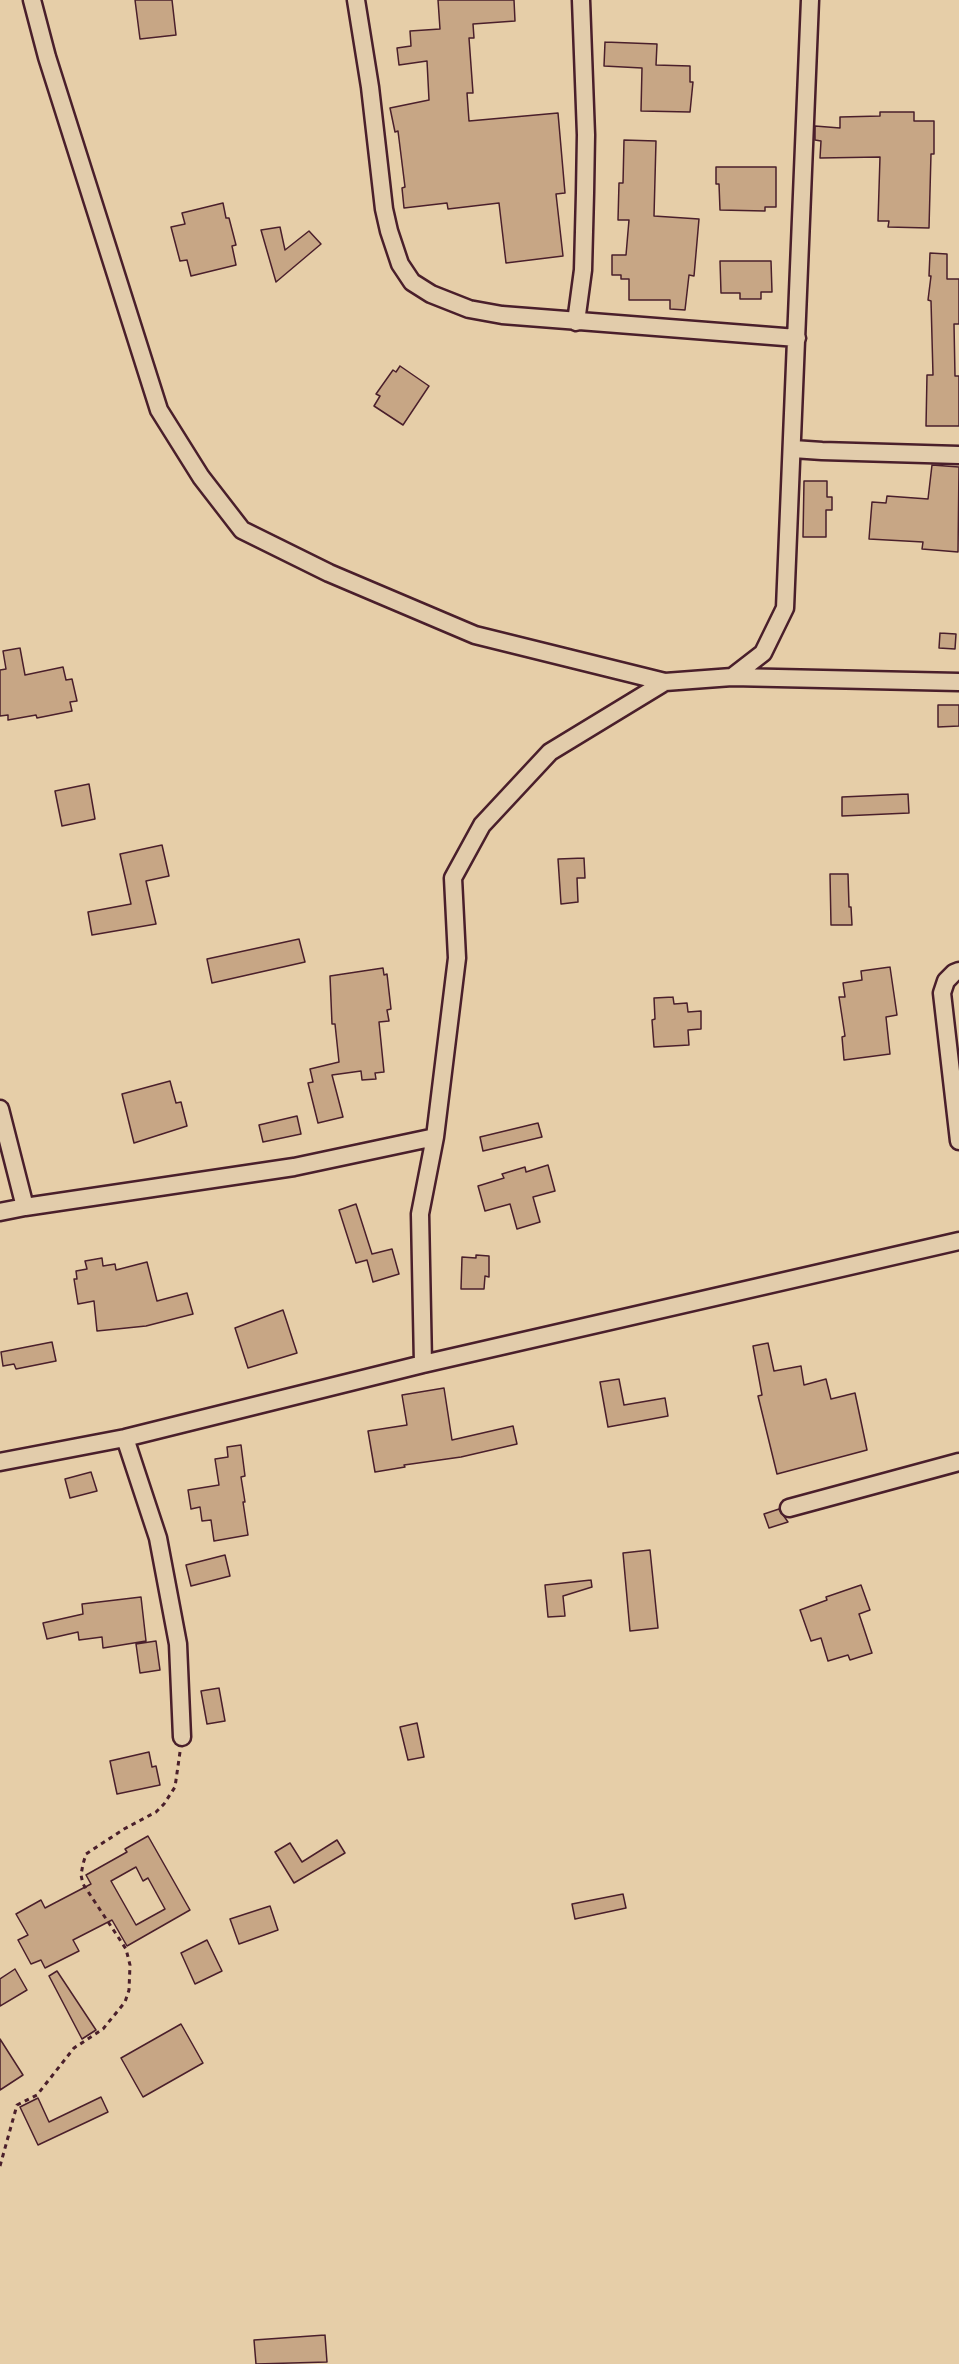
<!DOCTYPE html>
<html>
<head>
<meta charset="utf-8">
<style>
	body { margin:0 }
	canvas { display:block; background:#e6cea8 }
</style>
</head>
<body>
<canvas width="959" height="2364"></canvas>
<script>
const ctx = document.querySelector('canvas').getContext('2d');
ctx.lineJoin = 'round';
function fillPath(path, color) { ctx.fillStyle = color; ctx.fill(path, 'evenodd'); }
const toPath = rows => new Path2D(rows.map(r => 'M' + r).join(''));
function trace(path, color, width, dash) { ctx.strokeStyle = color; ctx.lineWidth = width; ctx.lineCap = dash ? 'butt' : 'round'; ctx.setLineDash(dash || []); ctx.stroke(path); }
const building = toPath([
	[135,0,172,0,176,35,140,39,135,0],
	[438,0,514,0,515,21,473,24,474,38,469,38,473,93,467,93,469,121,558,113,565,193,556,194,563,256,506,263,499,203,448,209,447,203,404,208,402,188,405,187,398,131,395,132,390,108,429,100,427,61,399,65,397,48,411,46,410,31,440,29,438,0],
	[605,42,657,44,656,65,690,66,690,82,693,82,690,112,641,111,642,68,604,66,605,42],
	[880,112,914,112,914,121,934,121,934,154,931,154,929,228,888,227,889,221,878,221,880,157,820,158,821,141,815,140,815,126,840,128,840,117,880,116,880,112],
	[624,140,656,141,654,216,699,219,694,276,689,275,685,310,670,309,670,300,629,300,629,279,621,279,621,275,612,275,612,255,626,255,629,220,618,220,619,183,623,183,624,140],
	[716,167,776,167,776,207,765,207,765,211,720,210,719,184,716,184,716,167],
	[223,203,226,218,229,218,236,245,232,246,236,265,191,276,187,260,180,261,171,227,185,224,182,213,223,203],
	[280,227,285,250,309,231,321,244,276,282,261,230,280,227],
	[930,253,947,254,947,279,959,279,959,324,954,324,955,376,959,376,959,426,926,426,927,375,933,375,931,301,928,300,931,276,929,276,930,253],
	[720,261,771,261,772,292,761,292,761,299,740,299,740,293,721,293,720,261],
	[400,366,429,386,403,425,374,406,380,396,376,394,393,370,396,372,400,366],
	[932,465,959,467,958,552,922,549,923,542,869,539,872,502,886,503,887,496,928,499,932,465],
	[804,481,827,481,827,497,832,497,832,510,826,510,826,537,803,537,804,481],
	[940,633,956,634,955,649,939,648,940,633],
	[20,648,25,675,63,667,66,680,72,679,77,701,70,702,72,711,37,718,36,715,8,720,8,715,0,716,0,670,6,669,3,651,20,648],
	[938,705,959,705,959,726,938,727,938,705],
	[89,784,95,819,62,826,55,791,89,784],
	[908,794,909,813,842,816,842,797,908,794],
	[162,845,169,876,146,881,156,924,92,935,88,912,131,904,120,854,162,845],
	[584,858,585,878,577,878,578,902,561,904,558,859,584,858],
	[830,874,848,874,849,907,851,907,852,925,831,925,830,874],
	[299,939,305,962,212,983,207,959,299,939],
	[890,967,897,1015,886,1017,890,1054,844,1060,842,1037,845,1036,839,997,845,997,843,983,862,980,861,971,890,967],
	[383,968,384,975,387,974,391,1009,387,1010,389,1021,379,1022,384,1072,375,1073,376,1079,362,1080,361,1071,332,1075,343,1117,318,1123,308,1083,313,1082,310,1069,339,1062,335,1024,332,1024,330,976,383,968],
	[673,997,674,1004,687,1003,688,1012,701,1011,701,1029,688,1030,689,1045,654,1047,652,1020,655,1019,654,998,673,997],
	[170,1081,176,1103,181,1102,187,1126,134,1143,122,1094,170,1081],
	[297,1116,301,1134,263,1142,259,1125,297,1116],
	[538,1123,542,1137,483,1151,480,1137,538,1123],
	[548,1165,555,1191,533,1197,540,1222,517,1229,510,1204,485,1211,478,1186,504,1178,502,1174,525,1167,526,1172,548,1165],
	[356,1204,372,1254,392,1249,399,1274,373,1282,367,1260,356,1263,339,1210,356,1204],
	[476,1255,489,1256,489,1277,485,1276,484,1289,461,1289,462,1257,476,1258,476,1255],
	[102,1258,103,1266,115,1264,116,1270,147,1262,157,1301,187,1293,193,1314,146,1326,97,1331,94,1301,78,1304,74,1279,77,1279,76,1271,87,1269,85,1261,102,1258],
	[283,1310,297,1353,248,1368,235,1328,283,1310],
	[52,1342,56,1361,16,1369,14,1364,3,1366,1,1352,52,1342],
	[768,1343,774,1371,801,1366,804,1385,826,1379,831,1399,855,1393,867,1450,777,1474,758,1396,762,1395,753,1346,768,1343],
	[619,1379,624,1405,665,1398,668,1416,608,1427,600,1382,619,1379],
	[444,1388,452,1440,513,1426,517,1444,461,1457,404,1465,405,1467,375,1472,368,1431,407,1425,402,1395,444,1388],
	[241,1445,245,1476,241,1477,245,1502,243,1502,248,1535,214,1541,211,1520,202,1521,200,1507,191,1509,188,1490,219,1485,215,1459,228,1457,227,1447,241,1445],
	[91,1472,97,1491,70,1498,65,1479,91,1472],
	[779,1509,788,1522,769,1528,764,1514,779,1509],
	[650,1550,658,1628,630,1631,623,1553,650,1550],
	[225,1555,230,1576,191,1586,186,1565,225,1555],
	[591,1580,592,1587,563,1596,565,1616,548,1617,545,1585,591,1580],
	[861,1585,870,1610,859,1614,872,1653,850,1660,848,1655,828,1661,821,1638,811,1641,800,1610,827,1600,826,1597,861,1585],
	[141,1597,146,1641,103,1648,102,1637,79,1640,78,1632,47,1639,43,1623,83,1614,82,1604,141,1597],
	[156,1641,160,1670,140,1673,136,1644,156,1641],
	[219,1688,225,1721,207,1724,201,1691,219,1688],
	[417,1723,424,1757,408,1760,400,1727,417,1723],
	[149,1752,152,1767,156,1766,160,1785,117,1794,110,1761,149,1752],
	[148,1836,190,1910,127,1946,112,1920,73,1940,79,1951,45,1968,41,1960,31,1964,18,1940,28,1935,16,1914,41,1900,45,1908,91,1884,86,1875,127,1852,125,1849,148,1836],
	[136,1867,143,1881,148,1878,165,1909,136,1925,111,1881,136,1867],
	[337,1840,345,1853,294,1883,275,1852,290,1843,302,1862,337,1840],
	[623,1894,626,1908,575,1919,572,1904,623,1894],
	[270,1906,278,1930,239,1944,230,1919,270,1906],
	[207,1940,222,1971,195,1984,181,1953,207,1940],
	[15,1969,27,1990,0,2006,0,1979,15,1969],
	[57,1971,96,2030,82,2039,49,1976,57,1971],
	[181,2024,203,2063,143,2097,121,2058,181,2024],
	[0,2039,23,2075,0,2090,0,2039],
	[101,2097,108,2112,38,2145,20,2107,38,2098,49,2122,101,2097],
	[325,2335,327,2362,256,2364,254,2340,325,2335]
]);
fillPath(building, '#c7a685');
trace(building, '#4a1f2b', 1.5);
const street = toPath([
	[32,0,47,57,159,410,201,477,242,530,329,573,475,635,665,682],
	[356,0,370,87,384,209,389,231,400,264,412,282,431,294,469,309,502,315,797,338],
	[576,322,583,270,585,193,586,135,581,0],
	[793,449,822,451,959,455],
	[732,677,959,682],
	[959,971,954,973,946,981,942,993,959,1141],
	[0,1109,25,1207],
	[0,1212,25,1207,294,1167,435,1137,457,958,453,878,482,825,550,752,665,682,732,677,763,653,785,608,810,0],
	[423,1364,420,1214,435,1137],
	[125,1438,158,1538,178,1644,182,1737],
	[0,1462,125,1438,423,1364,959,1241],
	[789,1508,959,1462]
]);
trace(street, '#4a1f2b', 21);
trace(toPath([
	[0,2166,17,2105,37,2095,74,2048,103,2029,125,2002,129,1990,130,1965,126,1949,83,1884,81,1875,83,1864,86,1854,124,1829,156,1812,164,1804,175,1787,180,1752]
]), '#4a1f2b', 3, [4.5, 4.5]);
trace(street, '#e2ccab', 16);
</script>
</body>
</html>
